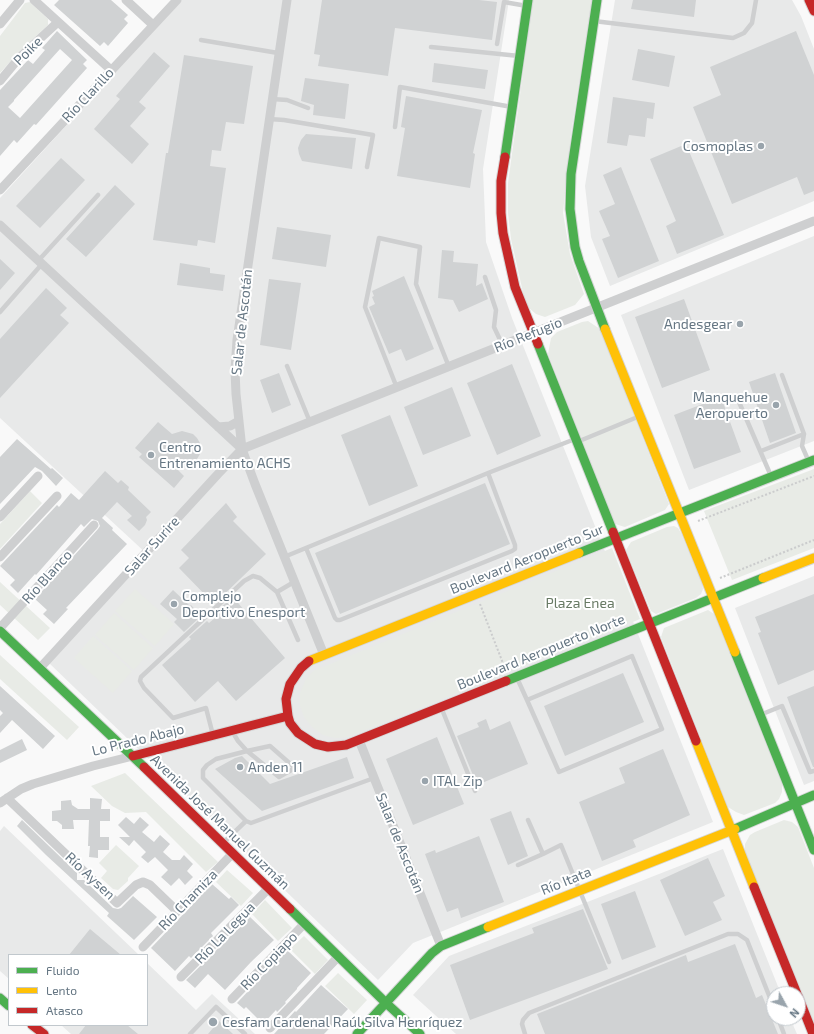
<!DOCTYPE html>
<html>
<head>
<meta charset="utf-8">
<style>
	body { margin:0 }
	#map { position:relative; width:814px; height:1034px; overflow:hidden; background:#f9f9f9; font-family:"Exo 2",sans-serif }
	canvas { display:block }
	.legend { position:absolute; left:8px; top:954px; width:140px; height:72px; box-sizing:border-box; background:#fff; border:1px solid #c1c8cd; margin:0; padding:5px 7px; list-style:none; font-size:12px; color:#657683 }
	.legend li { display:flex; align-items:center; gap:8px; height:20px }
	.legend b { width:20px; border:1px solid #c1c8cd }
	.north { position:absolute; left:766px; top:986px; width:40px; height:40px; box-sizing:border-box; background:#fff; border:1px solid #c1c8cd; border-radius:50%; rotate:130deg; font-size:11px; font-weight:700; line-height:16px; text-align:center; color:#657683 }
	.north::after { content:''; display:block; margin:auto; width:14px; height:18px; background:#99a4ac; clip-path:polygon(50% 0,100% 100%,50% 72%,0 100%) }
</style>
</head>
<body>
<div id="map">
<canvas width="814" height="1034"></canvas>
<ul class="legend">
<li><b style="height:5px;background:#4caf50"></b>Fluido</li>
<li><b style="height:5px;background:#ffc107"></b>Lento</li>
<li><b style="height:5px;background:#c62828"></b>Atasco</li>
</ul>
<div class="north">N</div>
</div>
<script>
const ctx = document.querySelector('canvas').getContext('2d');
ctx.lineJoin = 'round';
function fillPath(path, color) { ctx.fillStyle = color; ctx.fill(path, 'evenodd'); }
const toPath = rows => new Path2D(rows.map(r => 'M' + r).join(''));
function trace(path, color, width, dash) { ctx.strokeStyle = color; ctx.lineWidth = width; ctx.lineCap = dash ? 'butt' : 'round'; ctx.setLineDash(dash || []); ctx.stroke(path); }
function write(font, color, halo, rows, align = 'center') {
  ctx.font = font + ' "Exo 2",sans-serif'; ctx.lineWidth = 4; ctx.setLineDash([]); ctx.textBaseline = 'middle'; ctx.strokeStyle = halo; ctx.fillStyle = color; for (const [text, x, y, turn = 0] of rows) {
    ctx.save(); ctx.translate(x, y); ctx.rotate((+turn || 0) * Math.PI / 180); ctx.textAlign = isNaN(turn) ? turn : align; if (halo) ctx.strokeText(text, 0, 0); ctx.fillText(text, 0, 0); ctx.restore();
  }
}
fillPath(toPath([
	[181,0,509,0,483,169,486,242,512,318,713,822,413,943,378,980,49,663,147,554,0,418,0,198],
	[615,0,792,0,801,16,814,49,814,201,610,286,591,237,585,186],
	[814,236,814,441,689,490,621,315],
	[814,576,814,781,804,785,735,608],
	[4,826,139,955,9,955,9,979,0,971,0,831],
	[723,849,781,994,774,994,774,1018,790,1018,797,1034,456,1034,413,995,449,956],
	[147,963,196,1010,212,994,255,1034,71,1034,61,1025,147,1025]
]), '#e8e9e9');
fillPath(toPath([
	[533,0,592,0,571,134,563,213,570,254,584,294,575,305,545,317,536,314,529,308,524,297,511,239,508,213,508,183],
	[30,2,48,19,48,25,18,53,0,73,0,36,25,3],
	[588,321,600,329,669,504,665,510,625,527,615,524,548,354,551,338,557,332,582,322],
	[814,469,814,548,732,580,704,511],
	[30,491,42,503,0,549,0,524],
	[674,526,678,528,681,533,702,583,703,589,701,594,696,598,656,614,651,611,626,550,631,542,667,527],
	[612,548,640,619,348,737,335,738,323,735,312,727,304,717,300,706,300,693,305,681,313,671],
	[0,582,50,628,38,640,0,605],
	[135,589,174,624,155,646,115,611],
	[708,610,714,614,782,784,782,792,779,799,775,803,744,815,736,812,728,807,661,637,664,628],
	[114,613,153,648,134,670,95,635],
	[93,636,132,671,113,693,74,658],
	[0,655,79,727,67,740,0,679],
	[125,773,218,862,206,872,146,812,125,813,112,806,91,786],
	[784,820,792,822,798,827,814,868,814,1022,745,851,745,844,750,835,755,832],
	[116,845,139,866,128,878,128,881,118,890,113,889,101,878,107,871,99,863],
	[227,870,253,893,241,906,216,882],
	[265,900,292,928,278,941,252,914],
	[304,936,328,960,315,974,290,949],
	[338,973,367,1000,354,1014,325,986]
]), '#e8ebe6');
fillPath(toPath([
	[59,0,111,0,128,15,124,19,128,23,108,46,104,42,100,46,54,5],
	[322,0,479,0,497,2,492,40,395,28,388,76,318,66,320,55,314,54],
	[633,0,696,0,694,17,631,9],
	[57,31,87,60,83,64,87,68,36,125,34,124,17,143,14,140,0,156,0,90,28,60,33,64,45,50,42,48],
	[60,49,72,60,20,118,8,107,14,101,14,100],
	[796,31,814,75,814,191,804,195,797,177,732,204,693,107,721,95,710,67],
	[638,49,675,56,669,87,632,80],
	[154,52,170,66,139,102,146,108,130,126,149,144,132,164,94,129,120,99,116,96],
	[184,55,253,66,244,124,226,122,221,151,212,150,210,166,226,168,215,243,198,240,197,246,153,240,166,153,168,153],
	[434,63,488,70,485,89,432,82],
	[305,78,349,84,345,119,313,115,314,105,301,101],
	[406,96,482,110,473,153,475,154,470,188,397,176,405,128,401,127],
	[613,97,655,103,653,119,647,118,645,137,629,135,627,146,607,143],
	[306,134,356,138,352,169,302,161,299,154,298,148,301,140],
	[686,144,724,235,677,254,666,226,676,221,650,159],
	[61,158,85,180,40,228,16,206],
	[621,167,659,261,618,278,602,239,610,236,599,211,615,204,603,175],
	[115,185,135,204,86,257,66,239],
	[277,227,331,235,326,267,272,259],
	[442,250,454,251,453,262,478,264,476,286,482,283,488,299,459,312,453,300,438,298],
	[0,259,15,273,0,290],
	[180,263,210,268,210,273,225,275,223,291,177,285],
	[404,276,434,349,406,361,401,349,389,354,369,307,375,304,372,297,374,296,372,291],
	[269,279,301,283,291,350,260,345],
	[46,288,67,308,60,315,69,323,0,398,0,339],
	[684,299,710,370,662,388,635,317],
	[512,364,541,436,497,455,467,383],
	[279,373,291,405,272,413,260,380],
	[775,373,796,433,770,443,749,382],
	[452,387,471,436,423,455,404,407],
	[721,397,741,452,694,469,674,415],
	[390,415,418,486,369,506,341,435],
	[158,422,172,434,182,431,193,434,197,438,200,443,200,454,197,459,193,464,178,470,184,476,174,488,139,457,142,454,135,448],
	[17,439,51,469,52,468,63,478,56,486,42,471,35,467,0,504,0,457],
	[105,471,118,483,121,480,129,487,128,490,151,512,146,517,147,520,145,525,139,531,127,520,132,516,117,502,102,518,113,528,112,530,127,544,66,608,68,609,54,624,43,614,47,610,35,599,98,529,100,526,98,521,92,519,84,527,81,524,36,575,35,574,18,593,10,585,15,580,0,566,57,505,59,507,71,493,79,500],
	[485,483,510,544,340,614,315,553],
	[226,503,237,517,233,521,266,554,214,604,179,568,189,558,181,550],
	[173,590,190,606,191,605,201,616,184,632,174,622,177,619,160,604],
	[814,594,814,670,778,685,758,633,761,632,755,617],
	[233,597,285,658,236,701,218,681,195,702,162,665,191,639,189,637,207,621,209,623,222,612,219,609],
	[623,673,644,722,565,756,544,706],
	[0,686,55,736,43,749,12,720,0,733,0,716,3,713,0,710],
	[814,686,814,767,813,767,787,697],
	[486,719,490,730,510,721,528,764,477,785,457,736,479,727,477,723],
	[437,737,464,804,413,825,386,759],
	[22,739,27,750,0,763,0,750],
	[663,749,690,815,633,840,636,847,602,861,579,802,625,783,619,768],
	[242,756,270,784,347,757,354,778,262,811,215,769,235,758],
	[90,798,102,799,101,809,110,809,110,821,100,821,100,837,109,837,109,850,98,850,98,858,89,857,90,846,88,846,89,820,73,820,74,829,62,829,62,825,57,821,52,821,52,811,61,810,61,801,71,800,72,805,78,809,90,809],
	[511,811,528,856,508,865,490,819],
	[126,817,134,824,140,817,149,825,142,832,154,842,160,835,170,844,163,852,172,860,180,860,184,855,193,864,187,871,193,877,185,885,179,878,171,886,161,877,168,870,155,857,148,863,141,857,146,852,134,840,129,846,119,837,130,837,118,825],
	[22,820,77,873,77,880,84,880,113,908,118,909,121,908,133,896,157,917,134,940,107,916,109,913,46,855,17,826],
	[479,836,504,902,461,918,458,908,447,912,425,854,435,850,436,853],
	[708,858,725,896,713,902,722,920,685,936,660,880],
	[212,884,229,899,231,897,239,905,211,933,213,936,191,958,189,956,175,971,151,948],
	[635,891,656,947,622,960,601,904],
	[583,909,608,969,470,1020,450,965,534,933,532,928],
	[250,917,274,940,251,962,225,990,208,974,195,988,186,980],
	[90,929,121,955,69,955],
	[735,944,756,998,762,995,778,1034,545,1034,537,1014,686,955,688,962],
	[287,950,311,973,297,988,297,989,285,1002,286,1003,277,1012,276,1010,263,1024,246,1007,244,1009,237,1003],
	[321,985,348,1009,324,1034,274,1034,295,1011,296,1012],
	[219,1021,233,1034,208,1034],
	[86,1025,127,1025,138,1034,79,1034]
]), '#d0d2d3');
const fast = toPath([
	[597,0,571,174,570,209,575,247,579,261,605,329],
	[505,157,528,0],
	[538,344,613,532],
	[579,553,814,460],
	[0,631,144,767],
	[735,652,814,850],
	[506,681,763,578],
	[735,829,814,795],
	[290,909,386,1003,420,1034],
	[0,998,9,1006],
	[357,1034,432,953,441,946,488,927]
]);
const slow = toPath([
	[605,329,735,652],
	[763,578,814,558],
	[309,661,579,553],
	[696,741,754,887],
	[488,927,735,829]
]);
const jam = toPath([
	[809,0,814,11],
	[505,157,501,181,501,213,503,233,515,287,538,344],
	[613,532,696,741],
	[309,661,301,668,290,684,286,699,288,716,290,723,298,733,315,744,328,747,346,745,506,681],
	[133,756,288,716],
	[144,767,290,909],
	[754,887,797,994],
	[798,996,813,1034],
	[32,1025,44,1034]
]);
trace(fast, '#d5d6d7', 11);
trace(slow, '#d5d6d7', 11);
trace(jam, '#d5d6d7', 11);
trace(toPath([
	[698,521,814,476],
	[720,578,814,540],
	[480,604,506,671]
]), '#cbcccd', 2, [2, 2]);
trace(toPath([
	[594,21,733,38,744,33,752,23,756,0],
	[201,40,278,53],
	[497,44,504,2,527,6],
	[431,47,519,56],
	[272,99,287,100,308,108],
	[269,119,284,120,373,135,367,167],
	[395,127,400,87,512,107],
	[38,261,98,195],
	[485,277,496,310,494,327,503,346],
	[0,312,42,264],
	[287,366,310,422],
	[782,375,804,434,802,446,809,462],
	[397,388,365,307,379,238,420,247,416,284,449,367],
	[739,402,771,476],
	[577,442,640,416],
	[761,451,804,434],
	[306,548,335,618,337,620,340,620,512,551,515,549,515,545,488,473],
	[284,557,488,473,575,439],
	[277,592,298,640],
	[517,678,527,700,559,772,662,729,632,656,527,700],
	[441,707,475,791],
	[760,715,782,706,810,772,814,771],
	[232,731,238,741,247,751,279,777,295,768,270,746,247,751,216,759,207,765,203,770,203,778,246,821,251,823,374,778],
	[213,735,206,708,173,718,144,688,140,681,141,677,244,581,253,576,260,578,277,592,294,582],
	[528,820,543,854,561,845,609,962],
	[223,843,246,821],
	[518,865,543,854],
	[778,1018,784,1034],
	[190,1034,216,1007,245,1034],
	[525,1034,522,1024,523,1020,529,1013,728,934,738,934,747,940,774,1008]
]), '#cecfd0', 4.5);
trace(toPath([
	[34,0,111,70],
	[126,0,153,25],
	[287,0,237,340,235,370,236,394,242,449,255,484,324,655],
	[0,24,20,0],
	[0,81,19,58,58,22],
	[0,190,177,0],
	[0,225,242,449],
	[218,427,230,426,239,421],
	[0,517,38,476],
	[0,557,57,496],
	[0,628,94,525],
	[40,668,218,474,242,449,814,221],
	[359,740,441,946],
	[7,798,117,903,136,885,143,882,150,885,177,911],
	[0,803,21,789,33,784,93,766,133,756],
	[143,947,233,853],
	[181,977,269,888],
	[232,999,305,923],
	[270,1028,339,956]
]), '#cecfd0', 9);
trace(fast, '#4caf50', 9);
trace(slow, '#ffc107', 9);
trace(jam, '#c62828', 9);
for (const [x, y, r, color] of [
	[761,146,4,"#99a4ac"],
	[740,324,4,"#99a4ac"],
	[776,405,4,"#99a4ac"],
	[151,455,4,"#99a4ac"],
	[174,604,4,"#99a4ac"],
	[240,767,4,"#99a4ac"],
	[425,781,4,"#99a4ac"],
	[213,1022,5,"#99a4ac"]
]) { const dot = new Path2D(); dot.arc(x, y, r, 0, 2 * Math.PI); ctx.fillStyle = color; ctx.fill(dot); trace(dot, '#fff', 1.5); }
write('14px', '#657683', '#fff', [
	["Poike",28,51,-45],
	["Río Clarillo",88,95,-47],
	["Salar de Ascotán",242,322,-84],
	["Río Refugio",528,335,-22],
	["Salar Surire",152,546,-48],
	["Boulevard Aeropuerto Sur",527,559,-22],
	["Río Blanco",47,577,-48],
	["Boulevard Aeropuerto Norte",541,652,-22],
	["Lo Prado Abajo",138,740,-14],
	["Avenida José Manuel Guzmán",220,822,44],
	["Salar de Ascotán",400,843,68],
	["Río Aysen",90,876,43],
	["Río Itata",566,881,-22],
	["Río Chamiza",188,900,-46],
	["Río La Legua",225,933,-46],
	["Río Copiapo",269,961,-46]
]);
write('14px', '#657683', '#fff', [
	["Cosmoplas",753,146,"right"],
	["Andesgear",732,324,"right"],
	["Manquehue",768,397,"right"],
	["Aeropuerto",768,413,"right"],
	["Centro",159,447],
	["Entrenamiento ACHS",159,463],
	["Complejo",182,596],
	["Deportivo Enesport",182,612],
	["Anden 11",248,767],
	["ITAL Zip",433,781],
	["Cesfam Cardenal Raúl Silva Henríquez",222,1022]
], 'left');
write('14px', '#687a64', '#fff', [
	["Plaza Enea",580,603]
]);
</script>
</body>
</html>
